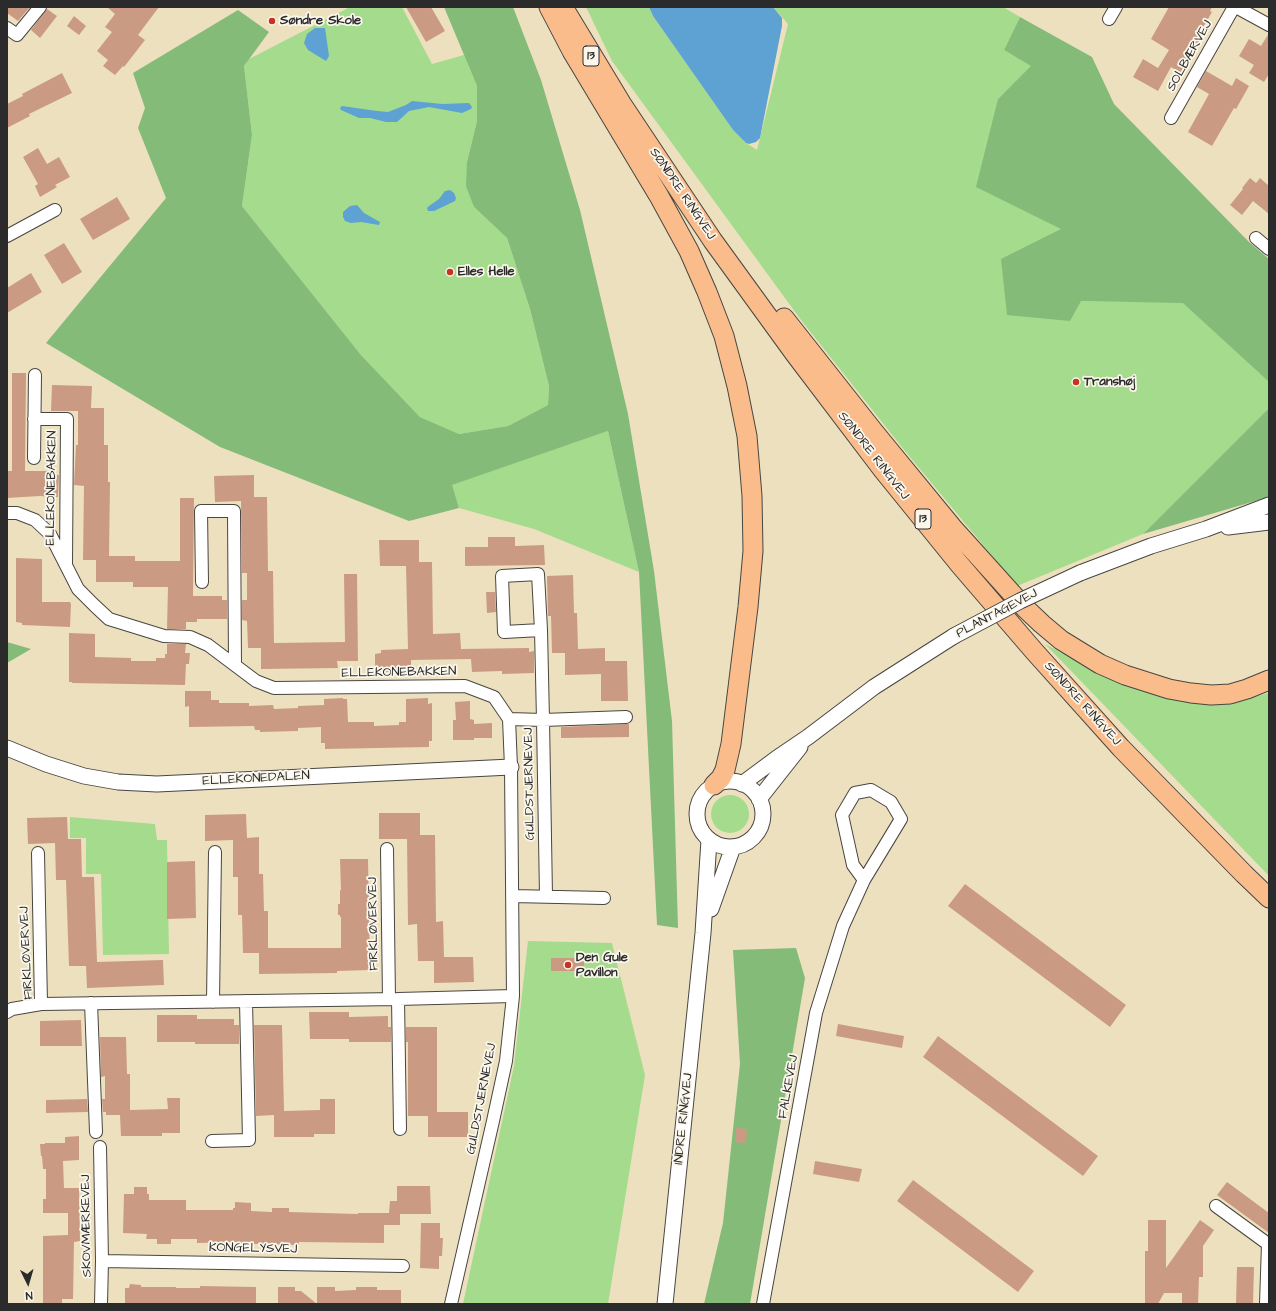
<!DOCTYPE html>
<html>
<head>
<meta charset="utf-8">
<style>
	body { margin:0 }
	#map { position:relative; width:1276px; height:1311px; overflow:hidden; background:#ede0bf; font-family:"Architects Daughter",sans-serif }
	canvas { display:block }
	.frame { position:absolute; inset:0; border:8px solid #2b2b2b; pointer-events:none }
	.north { position:absolute; left:8px; top:1263px; width:40px; height:40px; -webkit-text-stroke:3px #fbf7ec; paint-order:stroke; rotate:175deg; font-size:11px; font-weight:700; line-height:16px; text-align:center; color:#2b2b2b }
	.north::after { content:''; display:block; margin:auto; width:14px; height:18px; background:#2b2b2b; clip-path:polygon(50% 0,100% 100%,50% 72%,0 100%) }
</style>
</head>
<body>
<div id="map">
<canvas width="1276" height="1311"></canvas>
<div class="frame"></div>
<div class="north">N</div>
</div>
<script>
const ctx = document.querySelector('canvas').getContext('2d');
ctx.lineJoin = 'round';
function fillPath(path, color) { ctx.fillStyle = color; ctx.fill(path, 'evenodd'); }
const toPath = rows => new Path2D(rows.map(r => 'M' + r).join(''));
function trace(path, color, width, dash) { ctx.strokeStyle = color; ctx.lineWidth = width; ctx.lineCap = dash ? 'butt' : 'round'; ctx.setLineDash(dash || []); ctx.stroke(path); }
function write(font, color, halo, rows, align = 'center') {
  ctx.font = font + ' "Architects Daughter",sans-serif'; ctx.lineWidth = 3.5; ctx.setLineDash([]); ctx.textBaseline = 'middle'; ctx.strokeStyle = halo; ctx.fillStyle = color; for (const [text, x, y, turn = 0] of rows) {
    ctx.save(); ctx.translate(x, y); ctx.rotate((+turn || 0) * Math.PI / 180); ctx.textAlign = isNaN(turn) ? turn : align; if (halo) ctx.strokeText(text, 0, 0); ctx.fillText(text, 0, 0); ctx.restore();
  }
}
fillPath(toPath([
	[350,7,402,7,432,64,464,55,477,86,477,121,467,162,474,207,507,238,530,309,549,386,548,405,508,426,459,434,420,417,361,355,242,206,252,135,244,66,249,59],
	[586,7,649,7,653,16,733,130,746,143,757,150,788,24,773,7,1003,7,1020,17,1004,50,1032,66,998,99,1062,229,1080,301,1183,302,1269,382,1269,408,1143,534,1017,586,905,451,801,320,612,61],
	[608,431,639,572,534,529,459,508,451,485],
	[1045,644,1115,681,1227,704,1269,693,1269,876],
	'711 814a19 19 0 1 1 38 0a19 19 0 1 1-38 0Z',
	[70,817,155,824,157,840,167,840,169,954,103,955,101,874,86,874,86,838,70,838],
	[528,941,612,943,645,1075,608,1304,463,1304,514,1066]
]), '#a5db8c');
fillPath(toPath([
	[444,7,513,7,541,80,580,210,628,414,654,571,672,721,678,928,657,925,639,572,608,431,452,485,459,508,409,521,220,447,46,343,166,198,138,128,145,108,133,73,238,10,269,32,244,66,252,135,242,206,361,355,420,417,459,434,508,426,548,405,549,386,530,309,507,238,474,207,466,186,467,162,477,121,477,86],
	[1020,17,1092,57,1114,104,1249,242,1269,259,1269,382,1183,303,1081,301,1070,321,1007,315,1001,259,1061,229,976,187,998,99,1031,66,1004,50],
	[1269,408,1269,497,1143,534],
	[7,642,31,649,7,663],
	[796,948,805,978,750,1304,704,1304,723,1223,740,1064,733,950]
]), '#84bb78');
fillPath(toPath([
	[649,7,773,7,782,18,782,26,760,138,756,142,749,144,746,143,733,130,653,16],
	[315,28,325,28,329,56,326,61,308,50,304,43,307,34],
	[412,101,442,104,469,103,472,107,471,109,462,113,429,107,409,111,397,122,386,122,370,118,359,118,341,110,340,108,342,106,377,111,388,112,406,105],
	[450,190,454,193,456,198,455,201,434,211,428,211,427,208,429,206,439,199,445,191],
	[357,205,364,213,380,222,379,225,361,222,351,223,345,221,343,217,343,212,350,206]
]), '#5da2d2');
fillPath(toPath([
	[7,7,30,7,18,21,7,13],
	[107,7,159,7,138,35,145,40,124,67,123,66,115,75,103,66,108,60,97,51,112,32,105,27,115,14],
	[406,7,431,7,445,31,426,42],
	[1169,7,1212,7,1210,11,1212,12,1196,40,1199,41,1181,73,1171,67,1158,91,1133,77,1143,59,1158,68,1169,50,1151,39],
	[47,9,57,16,40,38,31,30],
	[74,16,86,26,79,35,67,26],
	[1269,33,1269,74,1264,82,1249,73,1254,65,1239,56,1249,39,1261,46],
	[1206,71,1232,86,1236,78,1249,86,1236,109,1234,108,1212,146,1188,132,1209,94,1197,87],
	[62,73,72,93,29,114,30,116,7,128,7,104,23,96,22,94],
	[38,148,47,164,59,157,70,177,55,185,57,187,40,197,35,186,38,184,23,157],
	[1250,178,1256,183,1260,178,1269,186,1269,214,1253,201,1242,215,1230,205,1243,189,1242,188],
	[117,197,130,219,93,240,80,219],
	[64,243,82,272,62,284,44,255],
	[31,273,42,292,7,313,7,288],
	[12,373,26,373,25,471,53,471,53,475,59,475,58,497,40,496,7,498,7,471,12,471],
	[52,385,92,386,91,408,104,408,104,445,108,445,108,482,110,482,109,556,135,556,135,561,180,561,180,498,194,498,193,596,222,596,222,600,227,600,227,619,197,619,197,622,186,622,186,629,167,629,168,587,133,587,133,582,96,582,96,560,83,560,84,486,74,485,76,445,78,445,78,411,51,411],
	[254,475,254,497,267,497,268,571,273,571,274,643,345,642,344,574,357,574,358,661,337,661,338,668,261,669,261,648,248,648,247,621,242,620,242,600,247,600,247,573,242,573,241,501,215,502,214,476],
	[488,537,515,537,515,546,544,545,545,565,465,566,465,547,488,547],
	[379,540,419,540,419,562,432,562,433,634,460,633,461,649,529,648,529,652,534,651,534,673,502,674,502,671,472,672,471,659,411,660,411,672,375,672,375,654,381,653,381,650,408,649,406,566,380,566],
	[16,558,42,559,42,602,70,602,71,604,70,627,22,625,22,623,16,622],
	[573,575,574,613,577,613,578,649,605,648,605,661,627,661,628,701,601,701,601,674,565,675,565,653,552,653,551,616,548,616,547,576],
	[486,592,495,592,496,612,487,613],
	[69,633,95,634,95,657,131,658,131,661,156,661,156,658,165,658,165,654,167,654,167,644,186,644,185,653,190,653,189,664,186,664,185,685,72,683,72,682,69,682],
	[185,691,211,691,211,700,219,700,219,703,249,703,249,706,273,705,274,709,298,708,298,706,324,705,324,699,343,698,343,699,347,699,348,722,374,722,374,726,399,725,399,722,406,722,406,699,428,698,428,704,432,703,432,741,429,741,429,747,325,749,325,743,321,743,321,727,298,728,298,731,260,732,260,730,255,730,254,726,189,727,189,706,185,707],
	[470,701,470,719,474,720,474,724,492,723,492,738,474,738,474,740,453,740,453,720,456,720,455,702],
	[626,724,629,724,629,737,561,738,561,727],
	[379,813,420,813,420,835,435,835,436,922,443,921,444,957,473,957,474,982,434,983,434,961,418,961,417,924,408,925,407,839,379,839],
	[246,814,247,838,259,837,259,874,263,874,264,911,268,911,268,948,341,948,341,917,340,917,340,915,338,915,338,904,340,904,340,890,341,890,340,859,368,859,370,970,337,971,337,973,259,974,259,953,243,953,242,915,238,915,238,877,233,877,233,840,205,841,205,815],
	[67,817,68,839,81,839,82,877,94,877,97,962,163,960,164,985,87,988,86,966,69,966,66,880,56,880,55,843,28,844,27,818],
	[195,861,196,918,167,919,167,862],
	[965,884,1126,1005,1110,1027,948,906],
	[551,958,584,958,584,971,551,971],
	[309,1012,349,1012,349,1017,388,1016,388,1027,391,1027,391,1042,349,1042,349,1039,310,1039],
	[157,1015,197,1015,197,1019,234,1019,234,1025,239,1025,239,1044,195,1044,195,1042,157,1042],
	[81,1020,82,1046,40,1046,40,1021],
	[838,1024,904,1036,902,1048,836,1036],
	[254,1025,282,1025,284,1111,320,1110,320,1099,335,1099,335,1134,314,1134,314,1137,274,1137,274,1115,256,1116],
	[406,1027,437,1027,437,1112,468,1112,468,1137,428,1137,428,1116,408,1116,408,1042,406,1042],
	[938,1036,1098,1156,1083,1176,923,1057],
	[100,1037,126,1037,127,1074,130,1074,130,1110,168,1109,167,1098,180,1098,180,1133,162,1133,162,1136,121,1136,120,1115,106,1115,106,1112,103,1112,102,1099,105,1099,105,1076,101,1077],
	[87,1099,88,1112,46,1113,46,1100],
	[736,1128,747,1129,746,1143,735,1142],
	[79,1136,79,1160,63,1161,64,1188,79,1188,80,1241,74,1242,73,1299,62,1299,62,1304,43,1304,43,1236,68,1235,68,1213,43,1213,43,1199,46,1199,46,1169,43,1169,42,1156,41,1156,40,1144,45,1144,45,1143,65,1143,65,1137],
	[815,1161,862,1169,859,1182,813,1174],
	[913,1180,1034,1271,1018,1292,897,1201],
	[1227,1182,1269,1213,1269,1233,1217,1195],
	[397,1186,430,1186,431,1214,400,1214,400,1225,384,1225,384,1243,299,1242,299,1245,259,1244,239,1244,239,1242,197,1243,197,1239,171,1239,171,1244,157,1244,157,1239,146,1239,147,1234,123,1233,124,1194,134,1194,134,1187,147,1187,147,1194,149,1194,149,1200,186,1200,186,1210,233,1210,233,1208,235,1208,235,1202,251,1203,251,1211,272,1212,272,1208,289,1208,289,1212,358,1214,358,1213,389,1213,390,1201,397,1201],
	[1148,1220,1166,1220,1166,1268,1200,1220,1214,1230,1203,1246,1203,1277,1199,1277,1198,1304,1182,1304,1182,1293,1164,1293,1158,1304,1145,1304,1145,1251,1148,1251],
	[421,1223,440,1223,440,1238,443,1238,442,1256,439,1256,439,1269,420,1268],
	[1237,1267,1254,1267,1253,1304,1236,1304],
	[130,1284,141,1285,141,1287,176,1287,176,1288,200,1288,200,1286,256,1287,256,1304,125,1304,125,1288,129,1288],
	[278,1287,295,1287,295,1291,301,1291,317,1304,317,1287,335,1287,335,1291,356,1290,356,1287,377,1287,377,1290,401,1290,401,1304,278,1304]
]), '#ca9b82');
const minor = toPath([
	[1236,7,1269,25],
	[1109,19,1116,7],
	[7,28,17,35,40,7],
	[1171,118,1234,7],
	[7,236,55,210],
	[1256,238,1269,249],
	[34,419,67,419,66,564],
	[34,458,35,375],
	[7,513,17,513,35,520,50,534,78,589,95,606,109,619,164,636,190,637,208,645,256,681,274,688,465,686,494,697,509,719,511,767,513,996,506,1061,493,1121,451,1304],
	[202,582,201,511,234,511,235,665],
	[541,630,504,632,502,576,538,574,541,630,543,720,546,896],
	[509,719,543,720,626,717],
	[387,849,389,999],
	[38,853,41,1004,398,999,513,996],
	[512,896,604,898],
	[398,999,400,1129],
	[213,1002,215,852],
	[91,1003,96,1132],
	[7,1012,12,1009,41,1004],
	[212,1141,249,1140,246,1001],
	[100,1147,102,1261,101,1304],
	[1216,1206,1268,1244,1266,1304],
	[102,1261,403,1266],
	[763,1304,816,1013,843,926,864,880,901,819,891,802,871,790,855,793,842,815,853,865,864,880]
]);
const tertiary = toPath([
	[1228,527,1269,522],
	[1080,573,1151,546,1206,529,1269,505],
	[7,748,46,764,84,776,118,782,157,784,511,767],
	'697 814a33 33 0 1 1 66 0a33 33 0 1 1-66 0Z',
	[742,784,777,758,808,737,874,687,954,636],
	[759,799,800,747],
	[711,909,733,847],
	[665,1304,703,933,709,840]
]);
const primary = toPath([
	[549,7,572,51,659,196,689,251,707,292,724,336,737,386,747,436,752,496,753,551,748,607,731,744,725,770,721,778,714,785],
	[563,7,621,103,713,241,795,354,883,470,960,565,1034,651,1121,748,1244,874,1269,898],
	[784,318,874,432,952,527,1025,608,1042,624,1061,640,1100,664,1125,675,1169,689,1191,693,1211,695,1230,694,1247,689,1269,680]
]);
trace(minor, '#484641', 14);
trace(tertiary, '#484641', 17);
trace(primary, '#484641', 21);
trace(minor, '#fff', 12);
trace(tertiary, '#fff', 15);
trace(primary, '#fabc8b', 19);
const tertiaryBridge = toPath([
	[954,636,1020,601,1080,573]
]);
trace(tertiaryBridge, '#484641', 17, []);
trace(tertiaryBridge, '#fff', 15);
for (const [x, y, r, color] of [
	[272,21,4,"#c8321e"],
	[450,272,4,"#c8321e"],
	[1076,382,4,"#c8321e"],
	[568,965,4,"#c8321e"]
]) { const dot = new Path2D(); dot.arc(x, y, r, 0, 2 * Math.PI); ctx.fillStyle = color; ctx.fill(dot); trace(dot, '#fbf7ec', 1.5); }
for (const [x, y, w] of [
	[591,56,16],
	[923,519,16]
]) { const box = new Path2D(); box.roundRect(x - w / 2, y - 10, w, 20, 3); ctx.fillStyle = '#fbf7ec'; ctx.fill(box); trace(box, '#2b2b2b', 1); }
write('bold 12px', '#2b2b2b', null, [
	["13",591,56],
	["13",923,519]
]);
write('bold 13px', '#2b2b2b', '#fbf7ec', [
	["Søndre Skole",280,21],
	["Elles Helle",458,272],
	["Transhøj",1084,382],
	["Den Gule",576,958],
	["Pavillon",576,973]
], 'left');
write('13px', '#2b2b2b', '#fbf7ec', [
	["SOLBÆRVEJ",1190,56,-61],
	["SØNDRE RINGVEJ",682,194,56],
	["SØNDRE RINGVEJ",873,456,52],
	["ELLEKONEBAKKEN",52,488,-89],
	["PLANTAGEVEJ",997,614,-28],
	["ELLEKONEBAKKEN",399,673,-1],
	["SØNDRE RINGVEJ",1082,704,48],
	["ELLEKONEDALEN",256,779,-3],
	["GULDSTJERNEVEJ",530,784,-91],
	["FIRKLØVERVEJ",374,924,-91],
	["FIRKLØVERVEJ",27,953,-93],
	["FALKEVEJ",789,1087,-80],
	["GULDSTJERNEVEJ",482,1099,-79],
	["INDRE RINGVEJ",684,1119,-84],
	["SKOVMÆRKEVEJ",87,1226,-91],
	["KONGELYSVEJ",253,1249,1]
]);
</script>
</body>
</html>
